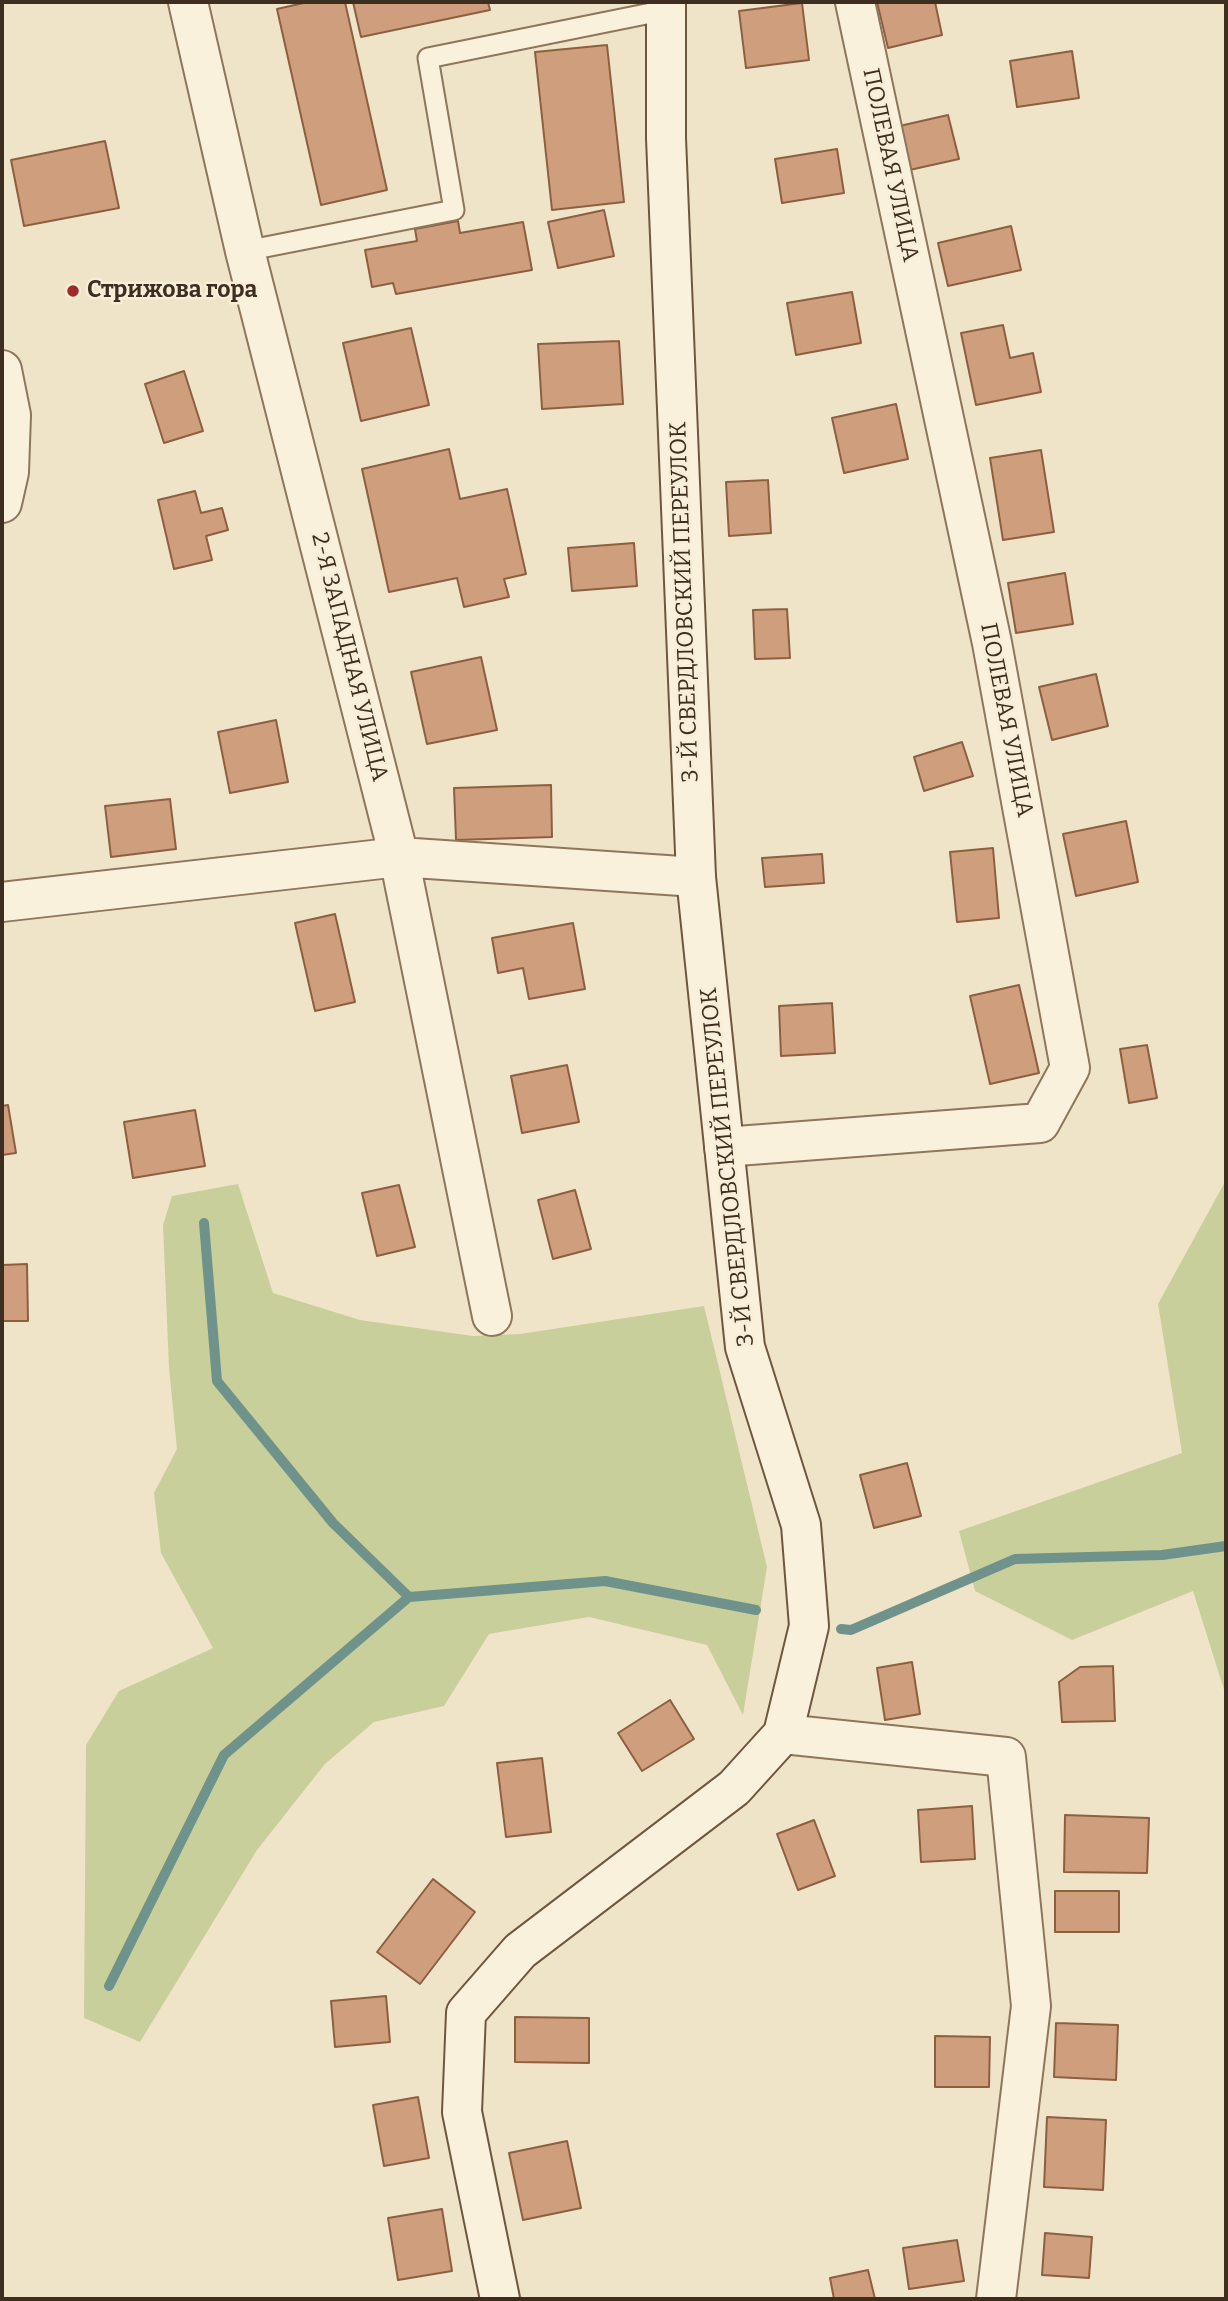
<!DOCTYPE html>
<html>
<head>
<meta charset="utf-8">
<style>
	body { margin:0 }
	#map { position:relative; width:1228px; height:2301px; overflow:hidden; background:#f0e4c8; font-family:Bitter,serif }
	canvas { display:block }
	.frame { position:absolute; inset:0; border:4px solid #3d2e20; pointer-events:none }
</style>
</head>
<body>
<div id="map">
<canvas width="1228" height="2301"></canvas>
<div class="frame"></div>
</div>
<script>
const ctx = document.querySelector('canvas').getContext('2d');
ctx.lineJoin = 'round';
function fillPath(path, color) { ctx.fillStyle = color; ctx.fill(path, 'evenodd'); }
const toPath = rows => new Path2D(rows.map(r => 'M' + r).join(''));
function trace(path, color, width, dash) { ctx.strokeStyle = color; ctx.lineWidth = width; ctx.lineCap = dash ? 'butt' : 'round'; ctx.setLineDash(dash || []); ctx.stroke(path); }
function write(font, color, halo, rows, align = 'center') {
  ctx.font = font + ' Bitter,serif'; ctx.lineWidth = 5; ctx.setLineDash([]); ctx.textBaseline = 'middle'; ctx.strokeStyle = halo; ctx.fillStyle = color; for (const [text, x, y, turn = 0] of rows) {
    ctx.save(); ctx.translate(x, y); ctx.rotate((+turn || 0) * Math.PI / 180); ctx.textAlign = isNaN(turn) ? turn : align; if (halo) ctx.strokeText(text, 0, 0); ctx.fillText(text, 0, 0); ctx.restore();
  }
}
fillPath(toPath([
	[1226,1180,1226,1696,1193,1591,1072,1640,975,1591,959,1531,1182,1453,1158,1304],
	[238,1184,273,1293,360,1320,473,1336,520,1334,704,1306,767,1567,743,1715,707,1645,589,1617,489,1634,444,1706,374,1722,325,1764,257,1850,140,2042,84,2018,86,1745,119,1691,213,1648,161,1553,154,1493,177,1449,169,1368,163,1225,172,1196]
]), '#c9cf9b');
trace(toPath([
	[204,1223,217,1381,333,1523,409,1597],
	[841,1629,851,1630,1015,1559,1162,1555,1226,1546],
	[109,1986,224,1755,409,1597,605,1581,756,1610]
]), '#6f938a', 10);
const building = toPath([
	[308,2,345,2,387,190,321,205,277,9,308,2],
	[353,2,488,2,490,10,361,37,353,2],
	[877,2,935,2,942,35,888,48,877,2],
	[802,3,809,60,746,68,739,11,802,3],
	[607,45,624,202,552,210,535,52,607,45],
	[1072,51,1079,98,1017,107,1010,61,1072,51],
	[948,115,959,159,905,171,895,127,948,115],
	[105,141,119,208,24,226,11,160,105,141],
	[837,149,844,193,782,203,775,159,837,149],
	[604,210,614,256,558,268,548,222,604,210],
	[458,221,460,233,523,222,532,270,396,294,393,283,372,287,365,250,417,241,415,229,458,221],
	[1011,226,1021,270,948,286,938,243,1011,226],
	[852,292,861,343,796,355,787,303,852,292],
	[1003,325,1010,358,1033,353,1041,392,976,405,961,333,1003,325],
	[411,328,429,405,361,421,343,343,411,328],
	[619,341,623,404,542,409,538,344,619,341],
	[184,371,203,431,164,443,145,384,184,371],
	[896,404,908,459,844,473,832,418,896,404],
	[449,449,460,499,507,489,526,574,504,579,509,597,464,607,457,578,389,592,362,469,449,449],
	[1041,450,1054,532,1003,540,990,458,1041,450],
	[768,480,771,533,729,536,726,482,768,480],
	[195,491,201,513,222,508,228,530,206,536,212,560,174,569,158,500,195,491],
	[634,543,637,586,572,591,568,548,634,543],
	[1065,573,1073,624,1016,633,1008,583,1065,573],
	[787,609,790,658,755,659,753,610,787,609],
	[481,657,497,730,427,744,411,672,481,657],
	[1096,674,1108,726,1052,740,1039,687,1096,674],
	[276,720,288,782,230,793,218,732,276,720],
	[962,742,973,776,924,791,914,757,962,742],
	[551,785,552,837,456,840,454,788,551,785],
	[170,799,176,849,111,857,105,806,170,799],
	[1126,821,1138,882,1076,896,1063,834,1126,821],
	[993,848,999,918,957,922,950,852,993,848],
	[822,854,824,883,765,887,762,858,822,854],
	[335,914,355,1002,315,1011,295,923,335,914],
	[573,923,585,989,529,999,523,968,498,973,492,938,573,923],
	[1019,985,1039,1073,990,1084,970,996,1019,985],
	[832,1003,835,1053,781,1056,779,1006,832,1003],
	[1147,1045,1157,1098,1129,1103,1120,1049,1147,1045],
	[567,1065,579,1122,522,1133,511,1076,567,1065],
	[8,1105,16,1153,2,1155,2,1106,8,1105],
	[195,1110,205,1166,133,1178,124,1122,195,1110],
	[399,1185,415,1247,377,1256,362,1193,399,1185],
	[575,1190,591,1249,553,1259,538,1200,575,1190],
	[27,1264,28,1321,2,1321,2,1265,27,1264],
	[907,1463,921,1516,874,1528,860,1475,907,1463],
	[912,1662,920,1714,885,1720,877,1668,912,1662],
	[1113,1666,1115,1721,1062,1722,1059,1682,1080,1667,1113,1666],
	[670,1700,694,1739,642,1771,618,1733,670,1700],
	[542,1758,551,1832,506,1837,497,1763,542,1758],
	[972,1806,975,1859,921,1862,918,1810,972,1806],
	[1065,1815,1149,1818,1147,1873,1064,1872,1065,1815],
	[814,1820,835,1876,798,1890,777,1834,814,1820],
	[433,1879,475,1912,420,1984,377,1952,433,1879],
	[1055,1891,1119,1891,1119,1932,1055,1932,1055,1891],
	[386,1996,390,2042,335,2047,331,2001,386,1996],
	[515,2017,589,2018,589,2063,515,2062,515,2017],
	[1056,2023,1118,2025,1116,2080,1054,2077,1056,2023],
	[935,2036,990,2037,989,2087,935,2087,935,2036],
	[418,2097,429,2158,384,2166,373,2105,418,2097],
	[1047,2117,1106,2120,1103,2190,1044,2187,1047,2117],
	[567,2141,581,2208,523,2220,509,2153,567,2141],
	[442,2209,452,2271,398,2280,388,2218,442,2209],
	[1045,2233,1092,2237,1089,2278,1042,2275,1045,2233],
	[957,2240,964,2281,909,2289,903,2248,957,2240],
	[868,2270,875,2299,834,2299,830,2278,868,2270]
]);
fillPath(building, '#cf9f7d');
trace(building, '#8d5f41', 2);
const lane = toPath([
	[245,251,454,210,428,58,666,10]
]);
const street = toPath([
	[188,2,245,251,399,857,492,1316],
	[2,370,11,415,9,472,2,503],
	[2,902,399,857,696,877],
	[724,1147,1040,1123,1070,1068,992,643,855,2],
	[783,1734,1006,1757,1031,2006,996,2299]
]);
const secondary = toPath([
	[500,2299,462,2112,466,2013,520,1951,734,1788,783,1734,809,1626,801,1525,745,1347,696,877,666,138,666,2]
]);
trace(lane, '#8d765c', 23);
trace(street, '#8d765c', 42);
trace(secondary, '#6f573f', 42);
trace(lane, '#faf1dc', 19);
trace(street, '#faf1dc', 38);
trace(secondary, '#faf1dc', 38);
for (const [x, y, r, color] of [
	[73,291,7,"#9e2a2b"]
]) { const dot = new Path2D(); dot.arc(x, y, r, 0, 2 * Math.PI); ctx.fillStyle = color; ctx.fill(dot); trace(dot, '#f7eed8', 2.5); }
write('23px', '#3d2e20', '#f7eed8', [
	["ПОЛЕВАЯ УЛИЦА",890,165,78],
	["3-Й СВЕРДЛОВСКИЙ ПЕРЕУЛОК",685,602,-92],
	["2-Я ЗАПАДНАЯ УЛИЦА",349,657,76],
	["ПОЛЕВАЯ УЛИЦА",1006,720,79],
	["3-Й СВЕРДЛОВСКИЙ ПЕРЕУЛОК",728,1167,-96]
]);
write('bold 23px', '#3d2e20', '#f7eed8', [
	["Стрижова гора",87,291]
], 'left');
</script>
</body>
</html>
